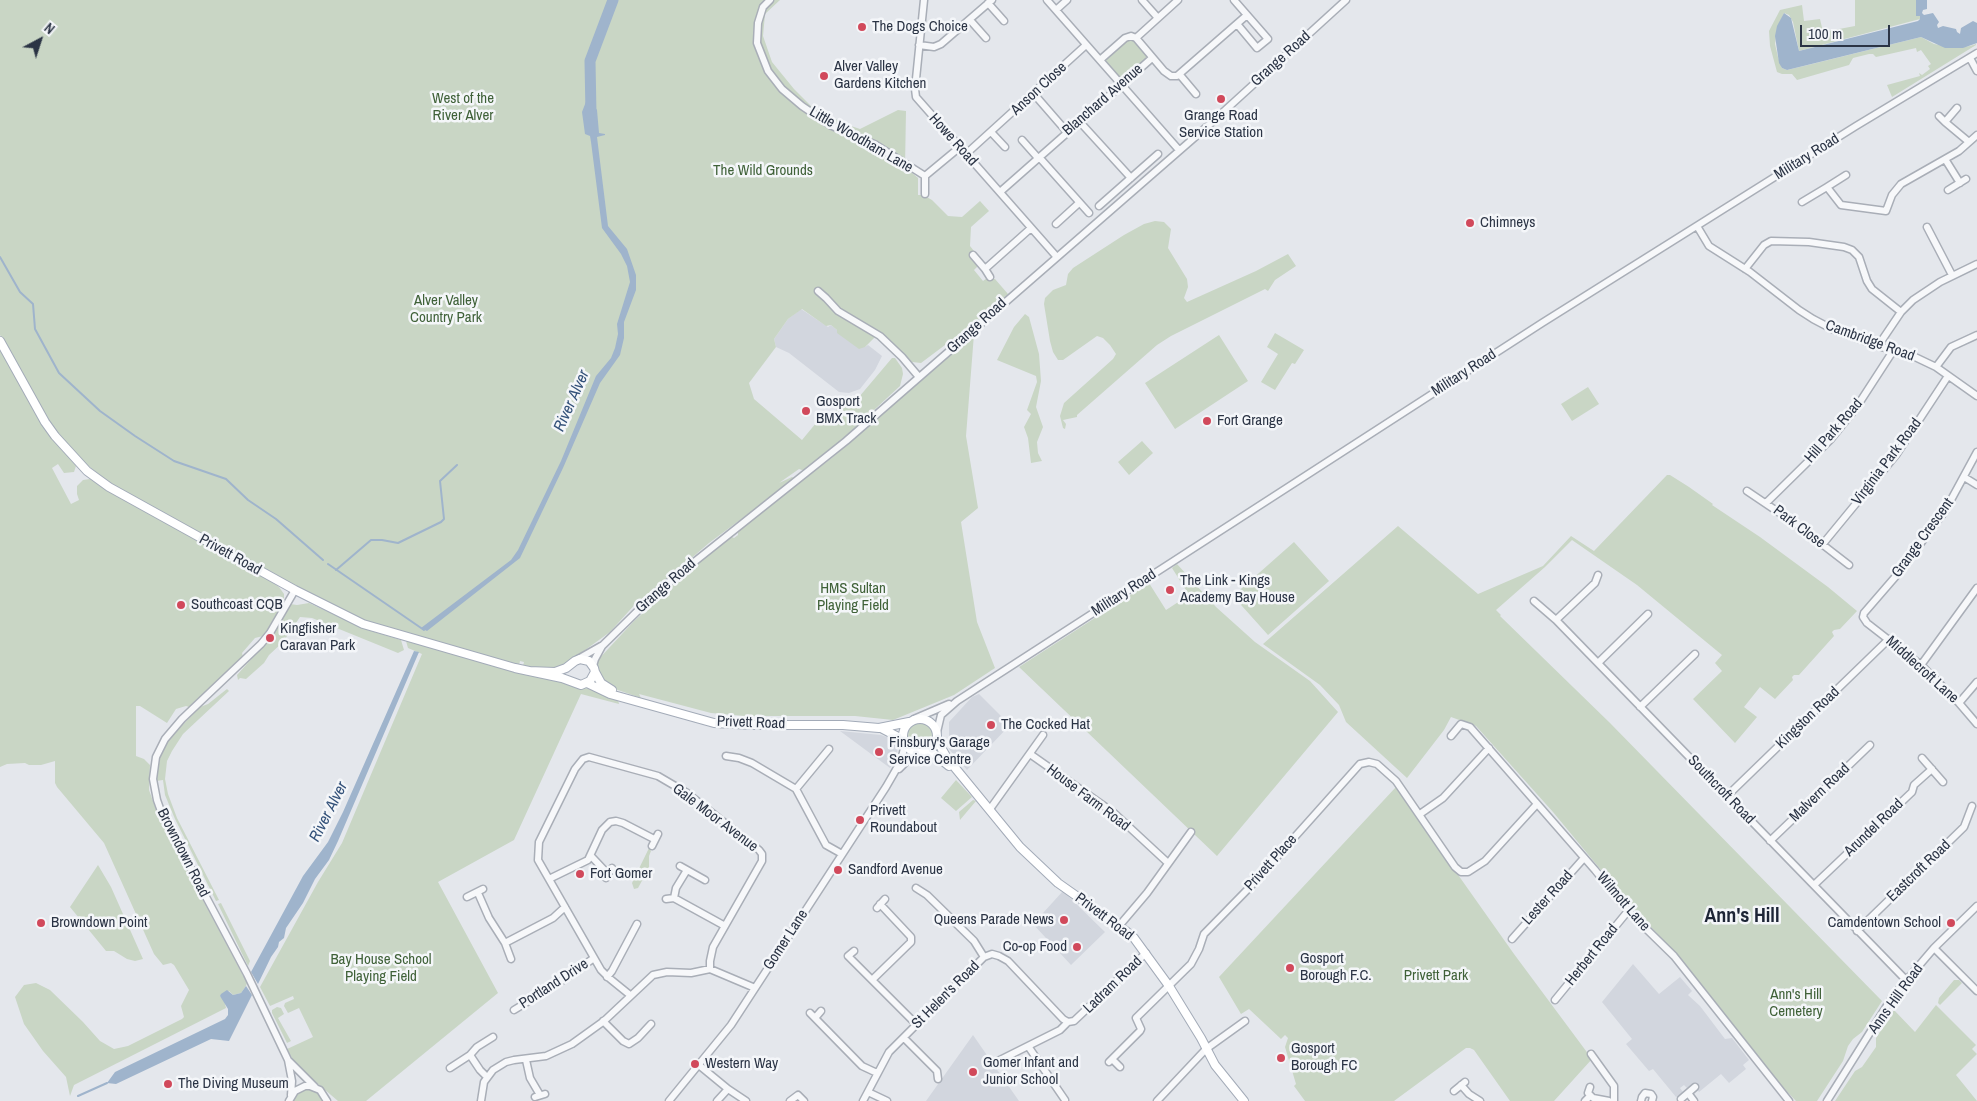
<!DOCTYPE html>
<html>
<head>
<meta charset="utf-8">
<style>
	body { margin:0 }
	#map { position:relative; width:1977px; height:1101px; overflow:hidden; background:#e4e7ec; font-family:"Archivo Narrow",sans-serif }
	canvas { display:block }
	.north { position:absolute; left:15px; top:15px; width:50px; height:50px; -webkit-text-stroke:4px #f4f6f9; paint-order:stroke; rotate:40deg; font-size:14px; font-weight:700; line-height:20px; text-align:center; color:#2b3445 }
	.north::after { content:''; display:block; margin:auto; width:18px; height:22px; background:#2b3445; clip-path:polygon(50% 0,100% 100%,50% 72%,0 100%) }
	.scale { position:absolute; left:1800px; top:25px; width:90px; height:22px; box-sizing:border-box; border:2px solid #2b3445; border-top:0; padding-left:6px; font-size:15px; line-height:18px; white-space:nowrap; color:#2b3445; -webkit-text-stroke:4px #f4f6f9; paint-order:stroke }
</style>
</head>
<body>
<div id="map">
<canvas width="1977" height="1101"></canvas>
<div class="north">N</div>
<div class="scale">100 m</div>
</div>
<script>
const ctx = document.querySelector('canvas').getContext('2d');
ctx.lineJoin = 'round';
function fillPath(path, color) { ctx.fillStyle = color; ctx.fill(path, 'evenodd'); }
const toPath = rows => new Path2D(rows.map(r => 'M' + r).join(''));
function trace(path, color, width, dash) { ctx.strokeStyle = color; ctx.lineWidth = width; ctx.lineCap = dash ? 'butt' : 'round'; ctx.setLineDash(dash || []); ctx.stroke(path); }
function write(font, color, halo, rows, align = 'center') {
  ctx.font = font + ' "Archivo Narrow",sans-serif'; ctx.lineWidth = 5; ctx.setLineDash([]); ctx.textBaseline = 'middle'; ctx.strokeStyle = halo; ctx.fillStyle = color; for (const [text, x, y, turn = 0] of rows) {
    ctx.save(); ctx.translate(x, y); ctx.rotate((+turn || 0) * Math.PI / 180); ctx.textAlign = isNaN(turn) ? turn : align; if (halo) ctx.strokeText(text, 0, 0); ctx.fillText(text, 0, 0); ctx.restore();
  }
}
fillPath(toPath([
	[801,309,828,327,831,325,837,330,837,332,865,347,868,345,882,356,875,370,860,389,849,393,839,392,789,353,776,347,774,339,788,319],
	[979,694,1010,725,967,770,949,749,949,722,972,697],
	[840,731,881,735,892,739,898,745,897,753,890,768],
	[1063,891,1105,932,1071,965,1033,924],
	[1633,964,1659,994,1680,977,1692,991,1688,995,1700,1006,1725,1039,1732,1038,1749,1060,1743,1065,1746,1069,1729,1083,1721,1074,1699,1092,1693,1084,1687,1088,1684,1085,1680,1088,1683,1092,1676,1097,1653,1069,1649,1071,1626,1044,1632,1039,1602,1002],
	[973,1035,991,1061,1019,1101,926,1101]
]), '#d2d6de');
fillPath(toPath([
	[0,0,780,0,765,14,763,36,772,62,794,89,811,106,845,124,860,129,898,110,906,111,905,167,918,178,918,195,923,195,932,200,948,216,962,217,980,201,989,211,971,227,970,246,974,251,969,255,978,266,974,270,983,281,987,278,995,279,1008,294,951,343,949,342,921,363,912,362,880,332,865,347,859,349,837,333,837,330,831,325,826,326,802,309,788,319,774,339,776,347,749,383,754,399,802,440,821,417,830,415,850,399,859,397,892,358,895,358,902,368,903,374,900,386,847,435,805,471,799,469,779,483,792,477,795,479,709,543,645,598,638,601,610,632,563,666,557,669,537,669,523,666,524,662,520,661,519,665,381,627,362,621,309,594,111,484,80,459,64,442,43,414,0,335],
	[1855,0,1916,0,1916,16,1920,15,1920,19,1799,51,1793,22,1789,15,1784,13,1777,29,1775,44,1778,57,1782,68,1787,70,1808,65,1921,37,1934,44,1956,48,1970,46,1976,44,1976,45,1892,97,1887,85,1920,76,1919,73,1922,75,1930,69,1928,66,1931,64,1921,50,1917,52,1916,48,1876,57,1873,54,1869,54,1853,58,1849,65,1797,80,1792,74,1782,74,1777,72,1770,46,1769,31,1780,10,1802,5,1804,21,1820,19,1823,32,1855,26],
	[1129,39,1133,39,1147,57,1121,81,1103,60],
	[1155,221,1164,222,1171,229,1168,248,1187,279,1188,287,1184,298,1187,302,1256,271,1288,254,1296,266,1275,280,1268,291,1265,289,1171,336,1157,345,1077,415,1077,417,1063,420,1066,424,1065,429,1063,428,1060,416,1064,403,1113,359,1116,354,1110,345,1103,338,1097,336,1063,360,1058,360,1053,352,1050,341,1044,304,1045,298,1053,290,1066,285,1068,274,1073,268,1124,235,1144,224],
	[1025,314,1029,317,1039,354,1041,381,1036,407,1043,427,1037,442,1038,453,1042,461,1031,463,1028,438,1024,427,1031,414,1027,410,1037,382,1036,376,997,360,1014,327],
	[1275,333,1304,350,1295,364,1292,363,1275,390,1261,382,1278,354,1267,347],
	[974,334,966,436,978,508,961,522,977,622,995,668,954,695,893,720,855,716,745,716,711,713,639,694,641,698,615,689,605,683,596,670,596,662,634,621,659,599,664,589,730,536,734,538,738,535,738,530,833,457],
	[1219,335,1248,381,1175,429,1145,383],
	[0,348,45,428,76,466,74,472,64,473,58,464,52,468,71,504,79,500,77,494,77,486,83,480,90,479,130,503,265,577,279,587,284,594,284,601,266,632,263,636,255,638,242,653,243,657,189,707,186,706,176,709,167,723,140,706,136,706,136,756,144,759,150,765,149,790,158,815,247,983,246,986,241,993,233,995,229,991,220,996,224,1000,226,1008,74,1085,70,1096,66,1077,43,1051,24,1024,15,997,24,985,36,983,50,990,83,1022,100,1041,114,1049,128,1046,182,1019,184,1017,181,1006,189,990,174,965,171,963,163,965,154,954,104,843,57,787,55,783,55,761,41,765,29,765,25,763,7,764,0,767],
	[1588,387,1599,404,1572,421,1561,404],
	[1142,441,1153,453,1129,475,1118,462],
	[1667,475,1670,475,1689,487,1713,504,1712,505,1760,537,1828,587,1857,611,1840,629,1834,630,1832,632,1834,636,1799,675,1794,675,1792,677,1793,680,1775,699,1760,687,1744,707,1757,717,1735,743,1693,699,1722,671,1715,663,1722,655,1637,585,1572,540,1545,567,1496,610,1501,615,1500,616,1610,723,1882,1001,1862,1032,1853,1039,1848,1046,1843,1061,1817,1101,1796,1101,1773,1077,1666,943,1629,904,1553,812,1476,726,1451,717,1444,730,1407,778,1346,722,1339,705,1320,685,1263,644,1398,526,1478,594,1543,566,1571,536,1594,551],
	[1294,542,1329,581,1268,635,1233,596],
	[1177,564,1216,607,1255,642,1310,681,1338,712,1217,856,1019,667,1149,583,1166,610,1189,595,1172,568],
	[309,603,368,630,401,640,404,650,398,653,312,618,300,617,283,642,269,655,264,663,246,679,240,678,238,680,237,675,272,636,290,604,297,605],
	[406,641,526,674,564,682,579,689,585,688,597,691,618,700,619,704,581,694,514,840,438,882,498,993,366,1101,338,1101,296,1065,287,1049,313,1037,299,1008,288,1013,284,1006,285,1003,294,999,293,996,270,1006,260,987,318,882,342,843,422,654,408,648],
	[227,689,229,691,183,734,172,751,167,761,165,779,168,794,177,818,219,900,216,901,175,819,165,795,163,780,156,781,159,758,168,740,200,707,208,704],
	'908 735a13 13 0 1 1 26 0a13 13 0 1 1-26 0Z',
	[956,780,972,797,956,811,941,798],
	[1396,787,1514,954,1592,1059,1554,1101,1510,1101,1474,1050,1470,1048,1466,1048,1394,1101,1305,1101,1294,1086,1296,1084,1285,1047,1288,1038,1285,1035,1281,1039,1249,1009,1241,1014,1219,977],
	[973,800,976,801,960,820,959,812],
	[649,848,651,851,649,856,649,868,638,888,634,889,632,883],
	[98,865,111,887,143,959,135,961,127,959,114,951,106,951,70,907],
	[221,903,250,961,248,966,218,904],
	[1954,980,1959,980,1962,983,1940,1005,1938,1003,1939,998],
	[1936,1005,1976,1045,1972,1049,1977,1054,1956,1075,1977,1101,1835,1101,1855,1071,1862,1067,1876,1047,1876,1038,1894,1010,1915,1032],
	[277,1007,281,1008,284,1014,278,1018,291,1041,287,1043,272,1013,272,1010],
	[308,1089,318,1092,324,1101,292,1101,297,1093]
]), '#c9d6c5');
fillPath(toPath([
	[1916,0,1927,0,1927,9,1923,10,1922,13,1924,15,1933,13,1939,22,1937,25,1938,28,1943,26,1956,29,1957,32,1960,34,1961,28,1973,21,1977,23,1977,43,1963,48,1945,48,1921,37,1787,70,1782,68,1779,63,1775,36,1777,26,1784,13,1791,18,1799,51,1918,21,1920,19,1920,16,1916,16],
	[593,98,594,106,597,110,599,133,605,134,605,135,597,137,608,226,627,249,636,275,636,290,624,322,624,338,620,355,600,383,563,468,520,558,427,631,421,628,511,560,518,550,561,461,596,376,611,358,615,348,618,334,617,324,630,282,627,266,621,254,602,228,591,142,590,136,585,134,582,112,587,99],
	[414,651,419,652,338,841,329,860,315,879,303,903,286,928,284,938,279,942,278,947,271,957,258,984,251,972,303,876,328,842,343,812],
	[246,986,252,995,229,1041,211,1039,116,1084,107,1083,115,1072,225,1019,228,1015,228,1009,220,996,221,994,227,990,233,995,241,993]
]), '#9fb4cc');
trace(toPath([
	[0,257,20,292,33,304,35,329,59,373,100,411,135,436,174,461,226,479,248,500,276,519,323,560],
	[328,564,424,630],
	[336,570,371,540,382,540,398,543,441,522,444,519,440,481,457,465],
	[78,1096,107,1083]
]), '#9fb4cc', 2);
trace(toPath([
	[591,114,590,61,613,0]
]), '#9fb4cc', 11);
const minor = toPath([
	[770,0,763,7,758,23,757,43,768,71,782,89,802,106,830,125,876,145,925,176,960,147],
	[924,0,915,89,916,97,1056,256],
	[1047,0,1179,150],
	[1142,0,1158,18],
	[1234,0,1268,39,1257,48,1237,24],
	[988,3,1004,21],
	[1056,10,1067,0],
	[970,20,986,38],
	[1136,38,1164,71,1171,76,1177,76,1247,15],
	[1136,38,1178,0],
	[919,45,934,47,941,44,992,0],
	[1970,58,1977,71],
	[1100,60,1125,38,1131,36,1136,38],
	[1180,75,1196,94],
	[1034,94,1067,132],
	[1957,108,1945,122,1969,142],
	[1939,116,1945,122],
	[1079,121,1131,178],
	[991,132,1005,147],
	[1022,140,1038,158],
	[966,154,1086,45],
	[1039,157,1089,213],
	[1945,159,1960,183],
	[1827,187,1846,175],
	[1948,190,1966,179],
	[1000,192,1152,58],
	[925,194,925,176],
	[1802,202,1827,187,1841,205,1886,211,1892,195,1901,184,1959,151,1977,135],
	[1099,206,1158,154],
	[1056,224,1079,203],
	[1697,226,1709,246,1750,272,1799,310,1813,319,1832,329,1878,346,1915,357,1936,367,1977,396],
	[1927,227,1952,275],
	[973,255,985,269,1031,228],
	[985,269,990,277],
	[1745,269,1764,245,1771,241,1809,242,1844,247,1852,250,1859,257,1867,281,1872,289,1901,312],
	[818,291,826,298,838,311,880,336,902,357,919,377],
	[1878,346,1901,312,1913,300,1940,282,1977,264],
	[1936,367,1951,347,1977,335],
	[1977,452,1945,511,1896,576,1864,613,1863,617,1867,623,1921,665,1959,703,1977,724],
	[1964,477,1977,485],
	[1747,491,1796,524,1849,565],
	[1766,503,1831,439,1856,408,1893,351],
	[1822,545,1896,455,1948,376],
	[1534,601,1556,620,1906,980],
	[1556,620,1595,583,1598,575],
	[578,659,601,646],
	[1598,663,1648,614],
	[1921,665,1977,588],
	[593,666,595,659,602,646,659,590,846,441,1210,124,1346,0],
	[1959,703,1977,682],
	[1640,707,1695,654],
	[914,719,949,704],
	[937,732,941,715,957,701,1542,323,1856,126,1977,53],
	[1451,736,1461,724,1470,727,1595,870,1628,911,1674,956,1789,1101],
	[1030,754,1114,813,1168,863],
	[726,756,739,758,752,763,796,789,826,845,842,854],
	[1922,758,1943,782],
	[899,769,912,756,920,753],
	[796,789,829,749],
	[1727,796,1889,639],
	[990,809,1043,735],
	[1420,814,1443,798,1489,748],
	[1770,841,1870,745],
	[652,846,658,834],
	[591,856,608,874],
	[680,866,705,880],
	[687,870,676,888,674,898,725,926],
	[606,878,612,868],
	[549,879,588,860,602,830,610,822,616,821,623,823,654,839],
	[1814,885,1912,792,1914,785,1932,769],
	[916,888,927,895,974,941,984,957],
	[478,893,489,918,505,943,511,959],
	[467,897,483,889],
	[666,899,674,898],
	[877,908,885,899],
	[1119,926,1147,893,1191,832],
	[1857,931,1964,827,1972,806],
	[1512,939,1584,858],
	[505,943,553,918,565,907],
	[1934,948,1977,991],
	[854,951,848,956,916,1024],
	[607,977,612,971,637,924],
	[872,980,911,942,911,937,880,904],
	[630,995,609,978,601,970,538,860,539,842,575,769,583,759,589,757,658,776,687,793,759,850,762,854,762,861,713,947,710,961,710,969],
	[1555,1000,1628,911],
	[514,1010,560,982,594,958],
	[810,1013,862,1066,877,1073],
	[815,1018,821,1011],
	[603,1021,623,1041,629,1044,638,1038,651,1024],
	[904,1038,937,1071,938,1079],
	[1028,1046,1065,1100],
	[1591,1054,1614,1086,1614,1101],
	[470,1055,480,1070,487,1077],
	[1112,1059,1120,1067],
	[526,1060,530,1078,540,1095],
	[289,1061,315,1087],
	[996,1062,1060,1030,1068,1022,1074,1021,1146,953],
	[1109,1062,1140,1031,1141,1029,1136,1018,1191,964,1199,949,1204,934,1250,887,1360,764,1369,762,1377,764,1396,781,1455,867,1461,872,1468,872,1485,861,1537,804],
	[700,1066,728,1089,746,1101],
	[450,1068,470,1055,477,1047,493,1037],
	[1461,1085,1469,1094,1480,1101],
	[1590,1087,1588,1093,1593,1098,1609,1101],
	[1454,1091,1465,1082],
	[868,1092,887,1101],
	[291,1095,292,1081,288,1060,247,974,162,814,157,800,153,779,156,757,165,739,182,719,261,644,270,633,295,590],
	[535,1097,545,1094],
	[1681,1099,1688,1093],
	[289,1101,295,1091,305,1086,310,1086,320,1090,327,1101],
	[481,1101,484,1082,493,1070,506,1062,514,1060,546,1056,572,1044,604,1021,653,975,667,972,691,973,710,969,755,988],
	[669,1101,731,1025,886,787,901,761,905,744],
	[717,1101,728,1089],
	[790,1101,798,1095,804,1101],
	[863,1101,889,1052,984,957,992,954,999,956,1008,961,1063,1019,1068,1022],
	[1157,1101,1206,1049,1245,1021],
	[1585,1101,1590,1096],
	[1641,1101,1642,1097,1645,1093,1651,1094,1653,1097,1652,1101],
	[1694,1101,1688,1093,1695,1087],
	[1827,1101,1893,996,1934,948,1977,906]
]);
const major = toPath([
	[0,341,45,422,55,436,87,471,109,487,295,590,363,624,515,668,529,671,562,678,581,685,590,681,595,672,594,668,589,661,580,659,575,661,566,668,555,672,529,671],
	[595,672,601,683,612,690],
	[587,683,610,694,714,723,754,725,843,725,879,728,909,722],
	'903 736a17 17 0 1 1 34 0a17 17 0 1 1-34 0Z',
	[881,728,904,740],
	[937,738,939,744,947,758,1020,847,1058,883,1126,931,1134,938,1169,986,1201,1038,1215,1065,1244,1101],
	[926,752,934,754,949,766]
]);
trace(minor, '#a9aeb7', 9);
trace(major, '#a3abb8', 10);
trace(minor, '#f7f8fa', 6);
trace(major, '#fff', 8);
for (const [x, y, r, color] of [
	[862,27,5,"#d1495b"],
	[824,76,5,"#d1495b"],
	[1221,99,5,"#d1495b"],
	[1470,223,5,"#d1495b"],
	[806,411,5,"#d1495b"],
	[1207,421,5,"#d1495b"],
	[1170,590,5,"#d1495b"],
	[181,605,5,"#d1495b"],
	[270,638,5,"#d1495b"],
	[991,725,5,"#d1495b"],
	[879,752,5,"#d1495b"],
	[860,820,5,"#d1495b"],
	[838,870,5,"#d1495b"],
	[580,874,5,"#d1495b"],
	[1064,920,5,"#d1495b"],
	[41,923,5,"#d1495b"],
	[1951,923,5,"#d1495b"],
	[1077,947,5,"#d1495b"],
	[1290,968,5,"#d1495b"],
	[1281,1058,5,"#d1495b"],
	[695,1064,5,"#d1495b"],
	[973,1072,5,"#d1495b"],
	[168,1084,5,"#d1495b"]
]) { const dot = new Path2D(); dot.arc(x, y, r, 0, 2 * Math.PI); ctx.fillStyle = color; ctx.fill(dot); trace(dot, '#f4f6f9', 2); }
write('15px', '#2b3445', '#f4f6f9', [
	["The Dogs Choice",872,27],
	["Alver Valley",834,67],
	["Gardens Kitchen",834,84],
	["Grange Road",1221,116,"center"],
	["Service Station",1221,133,"center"],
	["Chimneys",1480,223],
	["Gosport",816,402],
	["BMX Track",816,419],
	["Fort Grange",1217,421],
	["The Link - Kings",1180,581],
	["Academy Bay House",1180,598],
	["Southcoast CQB",191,605],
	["Kingfisher",280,629],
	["Caravan Park",280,646],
	["The Cocked Hat",1001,725],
	["Finsbury's Garage",889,743],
	["Service Centre",889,760],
	["Privett",870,811],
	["Roundabout",870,828],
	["Sandford Avenue",848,870],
	["Fort Gomer",590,874],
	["Queens Parade News",1054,920,"right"],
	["Browndown Point",51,923],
	["Camdentown School",1941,923,"right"],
	["Co-op Food",1067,947,"right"],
	["Gosport",1300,959],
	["Borough F.C.",1300,976],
	["Gosport",1291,1049],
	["Borough FC",1291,1066],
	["Gomer Infant and",983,1063],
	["Junior School",983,1080],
	["Western Way",705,1064],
	["The Diving Museum",178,1084]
], 'left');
write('15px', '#2b3445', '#f4f6f9', [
	["Grange Road",1281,59,-42],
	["Anson Close",1039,89,-43],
	["Blanchard Avenue",1103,100,-41],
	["Little Woodham Lane",861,140,30],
	["Howe Road",953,140,48],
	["Military Road",1807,157,-32],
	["Grange Road",977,326,-42],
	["Cambridge Road",1870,341,20],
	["Military Road",1464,373,-33],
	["Hill Park Road",1834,431,-49],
	["Virginia Park Road",1887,462,-53],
	["Park Close",1799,527,37],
	["Grange Crescent",1923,538,-54],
	["Privett Road",230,555,29],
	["Grange Road",666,586,-41],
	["Military Road",1124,593,-33],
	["Middlecroft Lane",1922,670,42],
	["Kingston Road",1808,718,-44],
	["Privett Road",751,723,2],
	["Southcroft Road",1721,790,46],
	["Malvern Road",1820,793,-44],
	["House Farm Road",1088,798,37],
	["Gale Moor Avenue",715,818,37],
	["Arundel Road",1874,828,-44],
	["Browndown Road",183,853,63],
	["Privett Place",1271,863,-48],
	["Eastcroft Road",1919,871,-44],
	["Lester Road",1548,898,-48],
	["Wilmott Lane",1623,902,49],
	["Privett Road",1104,917,37],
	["Gomer Lane",786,940,-57],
	["Herbert Road",1592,955,-51],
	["Portland Drive",554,984,-33],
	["Ladram Road",1113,985,-44],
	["St Helen's Road",946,995,-45],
	["Anns Hill Road",1896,999,-54]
]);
write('15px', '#3f6138', '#f4f6f9', [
	["West of the",463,99],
	["River Alver",463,116],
	["The Wild Grounds",763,171],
	["Alver Valley",446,301],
	["Country Park",446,318],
	["HMS Sultan",853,589],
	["Playing Field",853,606],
	["Bay House School",381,960],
	["Playing Field",381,977],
	["Privett Park",1436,976],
	["Ann's Hill",1796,995],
	["Cemetery",1796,1012]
]);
write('italic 16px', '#34527a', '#f4f6f9', [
	["River Alver",572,401,-66],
	["River Alver",329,812,-63]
]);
write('bold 20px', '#1d2536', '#f4f6f9', [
	["Ann's Hill",1742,917]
]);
</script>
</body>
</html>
